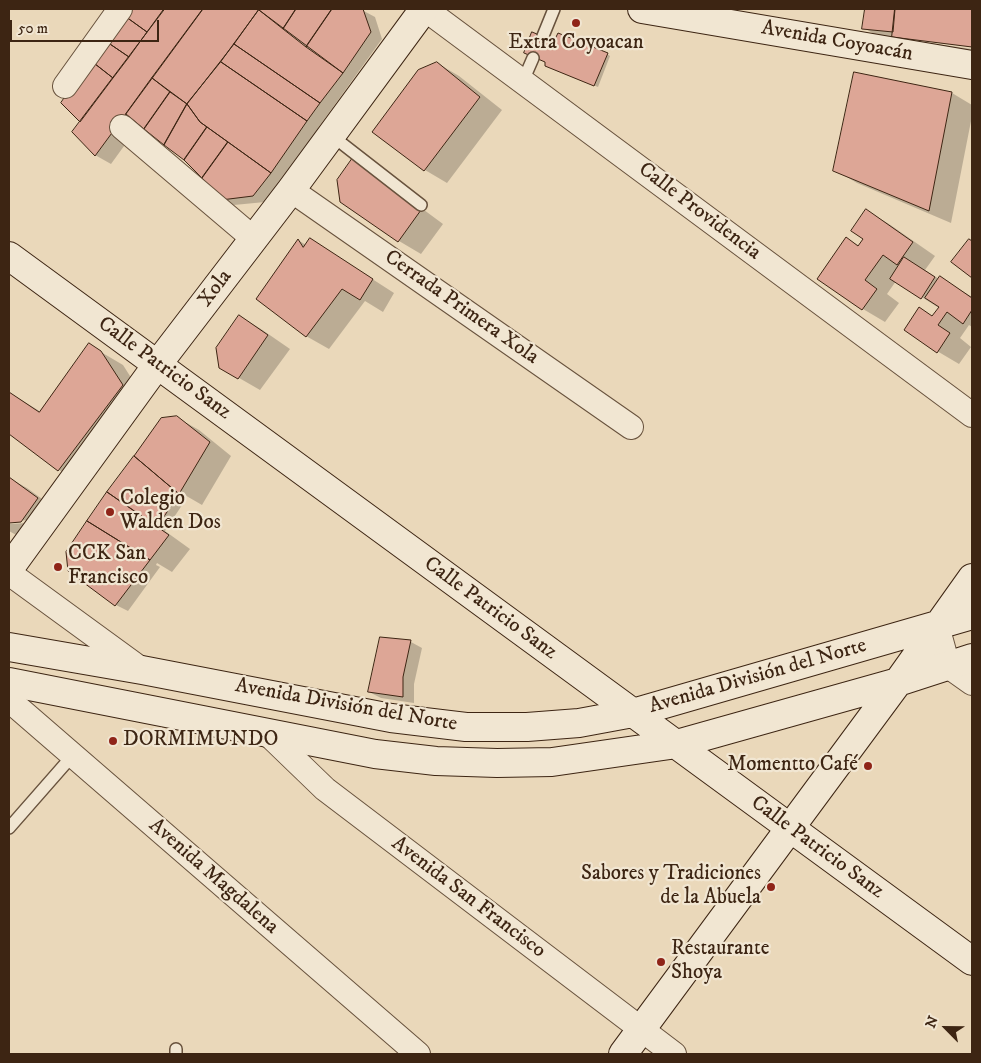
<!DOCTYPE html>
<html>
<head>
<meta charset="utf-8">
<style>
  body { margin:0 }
  #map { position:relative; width:981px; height:1063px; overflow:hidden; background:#ead8ba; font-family:"IM FELL DW Pica",serif }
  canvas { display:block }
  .frame { position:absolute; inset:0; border:10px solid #3d2513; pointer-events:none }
  .north { position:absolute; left:921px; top:1003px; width:50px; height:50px; -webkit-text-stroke:4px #f1e6d2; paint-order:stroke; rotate:293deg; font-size:14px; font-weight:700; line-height:20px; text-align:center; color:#3d2513 }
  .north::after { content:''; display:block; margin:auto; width:18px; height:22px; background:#3d2513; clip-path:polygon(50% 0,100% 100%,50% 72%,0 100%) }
  .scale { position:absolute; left:10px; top:20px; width:149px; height:22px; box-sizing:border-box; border:2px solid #3d2513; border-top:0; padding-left:6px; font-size:15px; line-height:18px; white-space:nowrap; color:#3d2513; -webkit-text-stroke:4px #f1e6d2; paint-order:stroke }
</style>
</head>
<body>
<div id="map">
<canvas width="981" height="1063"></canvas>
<div class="frame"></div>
<div class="north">N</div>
<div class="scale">50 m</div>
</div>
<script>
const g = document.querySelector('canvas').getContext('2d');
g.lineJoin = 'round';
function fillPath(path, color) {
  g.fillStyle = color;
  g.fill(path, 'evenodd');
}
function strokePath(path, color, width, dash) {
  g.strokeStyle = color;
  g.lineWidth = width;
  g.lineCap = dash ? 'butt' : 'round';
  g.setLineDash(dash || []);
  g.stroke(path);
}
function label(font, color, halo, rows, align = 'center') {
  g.font = font + ' "IM FELL DW Pica",serif';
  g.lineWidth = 4.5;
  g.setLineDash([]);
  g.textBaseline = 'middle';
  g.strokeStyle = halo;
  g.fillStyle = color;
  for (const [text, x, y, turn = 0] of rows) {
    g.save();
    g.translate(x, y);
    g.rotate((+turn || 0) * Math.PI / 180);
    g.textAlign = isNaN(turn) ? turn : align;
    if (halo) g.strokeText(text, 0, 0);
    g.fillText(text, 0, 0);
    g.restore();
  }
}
const shadow = new Path2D(`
  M128,9H360L375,17L382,39L318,128L322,131L265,202L234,205L222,199L185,159L140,124L111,164L95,155L82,121L62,103Z
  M866,9H972V46L899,36L902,39L972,49V56L886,41L864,28Z
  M607,54L610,56L598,87L549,67Z
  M437,63L459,76L502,110L447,183L425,170L374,132Z
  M854,74L952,93L972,105V116L951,223L857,183L835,170Z
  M352,161L374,173L443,224L421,254L399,241L341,201Z
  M867,211L889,224L935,256L925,270L939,279L940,277L972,297V327L969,325L960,338L971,347L959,364L937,351L933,317L939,308L896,281L887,294L899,303L885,322L863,309L819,278L847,239L860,246L865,239Z
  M310,239L394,293L383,312L365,301L329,349L306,336L298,240L306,245Z
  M239,316L261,329L290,349L260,390L220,367Z
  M89,345L123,365L144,398L81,482L59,470L9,433V394L10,393L41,412Z
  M176,417L199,430L231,456L202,505L183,494L182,496L186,499L165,531L190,549L172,572L157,563L156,565L160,567L128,611L116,605L70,570Z
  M9,478L27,488L60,512L18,536L9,531V524L28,523L27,520L9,522Z
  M381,638L411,642L422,648L414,684V703L381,698L369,692Z`);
const building = new Path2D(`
  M126,9H161L163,10L147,32L122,14Z
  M165,9H203L95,156L72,132Z
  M203,9H259L234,44L187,104L152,78Z
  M259,9H296L283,29L259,10Z
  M296,9H332L306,47L283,29Z
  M332,9H363L371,32L343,73L306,47Z
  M865,9H895L893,32L862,29Z
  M895,9H972V47L892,37Z
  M259,10L343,73L320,103L234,44Z
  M122,14L147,32L129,57L104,40Z
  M532,32L554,41L558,33L608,53L594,86L545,66V62L524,53Z
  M104,40L129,57L113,78L90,60Z
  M234,44L320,103L307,121L221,62Z
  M90,60L113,78L80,122L61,103Z
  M221,62L307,121L271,173L200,122L187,104Z
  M437,62L480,97L424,171L372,132L418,70Z
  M854,72L952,92L929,211L833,171Z
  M152,78L170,92L144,129L126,114Z
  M170,92L187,104L164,145L144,129Z
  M187,104L200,122L207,127L184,160L164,145Z
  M207,127L228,142L202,178L184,160Z
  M228,142L271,173L253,196L221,200L202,178Z
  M352,159L421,210L398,242L340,202L337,180Z
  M866,209L913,242L897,265L883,255L865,280L877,289L862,310L817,279L846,237L858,246L863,239L851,231Z
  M310,238L373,279L360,300L342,289L306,337L256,299L298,239L303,247Z
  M969,239L972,241V278L951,262Z
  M904,257L935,277L921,299L890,279Z
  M940,276L972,298V310L963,324L947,312L938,325L950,333L937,353L904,330L919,307L932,316L939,307L925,298Z
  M239,315L268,335L238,379L219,368L216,348Z
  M89,343L101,351L123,385L58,471L9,434V392L39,412Z
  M177,416L210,442L179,494L134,456L161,418Z
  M134,456L179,494L157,527L107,492Z
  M9,477L38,498L21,522L9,523Z
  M107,492L169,535L150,560L87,521Z
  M87,521L150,560L115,606L68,571L66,552Z
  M380,637L411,640L403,677V697L368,692Z`);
const lane = new Path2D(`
  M543,36L554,9
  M523,81L533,58
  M331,135L421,205
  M9,828L73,755
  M176,1054V1049`);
const street = new Path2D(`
  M425,9L972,415
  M65,86L120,9
  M122,127L254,239
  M291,190L631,427
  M9,573L142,670
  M937,626L948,666L972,683
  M9,700L418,1054
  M268,734L325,789L674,1054`);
const secondary = new Path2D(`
  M642,9L972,65
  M9,256L972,961
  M9,569L157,365L291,190L424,9
  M9,647L142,670L391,718L466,727H527L579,723L633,713L972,615
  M9,682L375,754L436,761L497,763L552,762L677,744L898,682L972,658
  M623,1054L898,682L972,578`);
const markers = [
  [576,23,5,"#8f2418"],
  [110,512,5,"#8f2418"],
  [58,567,5,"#8f2418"],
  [113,741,5,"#8f2418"],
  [868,766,5,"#8f2418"],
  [771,887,5,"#8f2418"],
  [661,962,5,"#8f2418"]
];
const streetNames = [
  ["Avenida Coyoacán",837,42,10],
  ["Calle Providencia",699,212,37],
  ["Xola",216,289,-53],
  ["Cerrada Primera Xola",461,308,35],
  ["Calle Patricio Sanz",164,369,36],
  ["Calle Patricio Sanz",490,609,36],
  ["Avenida División del Norte",758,677,-16],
  ["Avenida División del Norte",346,706,10],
  ["Calle Patricio Sanz",817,848,36],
  ["Avenida Magdalena",213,877,41],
  ["Avenida San Francisco",468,898,37]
];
const poiNames = [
  ["Extra Coyoacan",576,44,"center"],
  ["Colegio",120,500],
  ["Walden Dos",120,524],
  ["CCK San",68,555],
  ["Francisco",68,579],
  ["DORMIMUNDO",123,741],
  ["Momentto Café",858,766,"right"],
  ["Sabores y Tradiciones",761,875,"right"],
  ["de la Abuela",761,899,"right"],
  ["Restaurante",671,950],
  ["Shoya",671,974]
];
fillPath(shadow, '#0003');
fillPath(building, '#dda696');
strokePath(building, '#3d2513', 1);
strokePath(lane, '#68523d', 14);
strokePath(street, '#68523d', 26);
strokePath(secondary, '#3d2513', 30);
strokePath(lane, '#f1e6d2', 11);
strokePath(street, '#f1e6d2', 24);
strokePath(secondary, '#f1e6d2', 28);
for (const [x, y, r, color] of markers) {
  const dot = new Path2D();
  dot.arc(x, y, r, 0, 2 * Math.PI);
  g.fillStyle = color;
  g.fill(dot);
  strokePath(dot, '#f1e6d2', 2);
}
label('21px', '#3d2513', '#f1e6d2', streetNames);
label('21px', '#3d2513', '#f1e6d2', poiNames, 'left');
</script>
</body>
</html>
